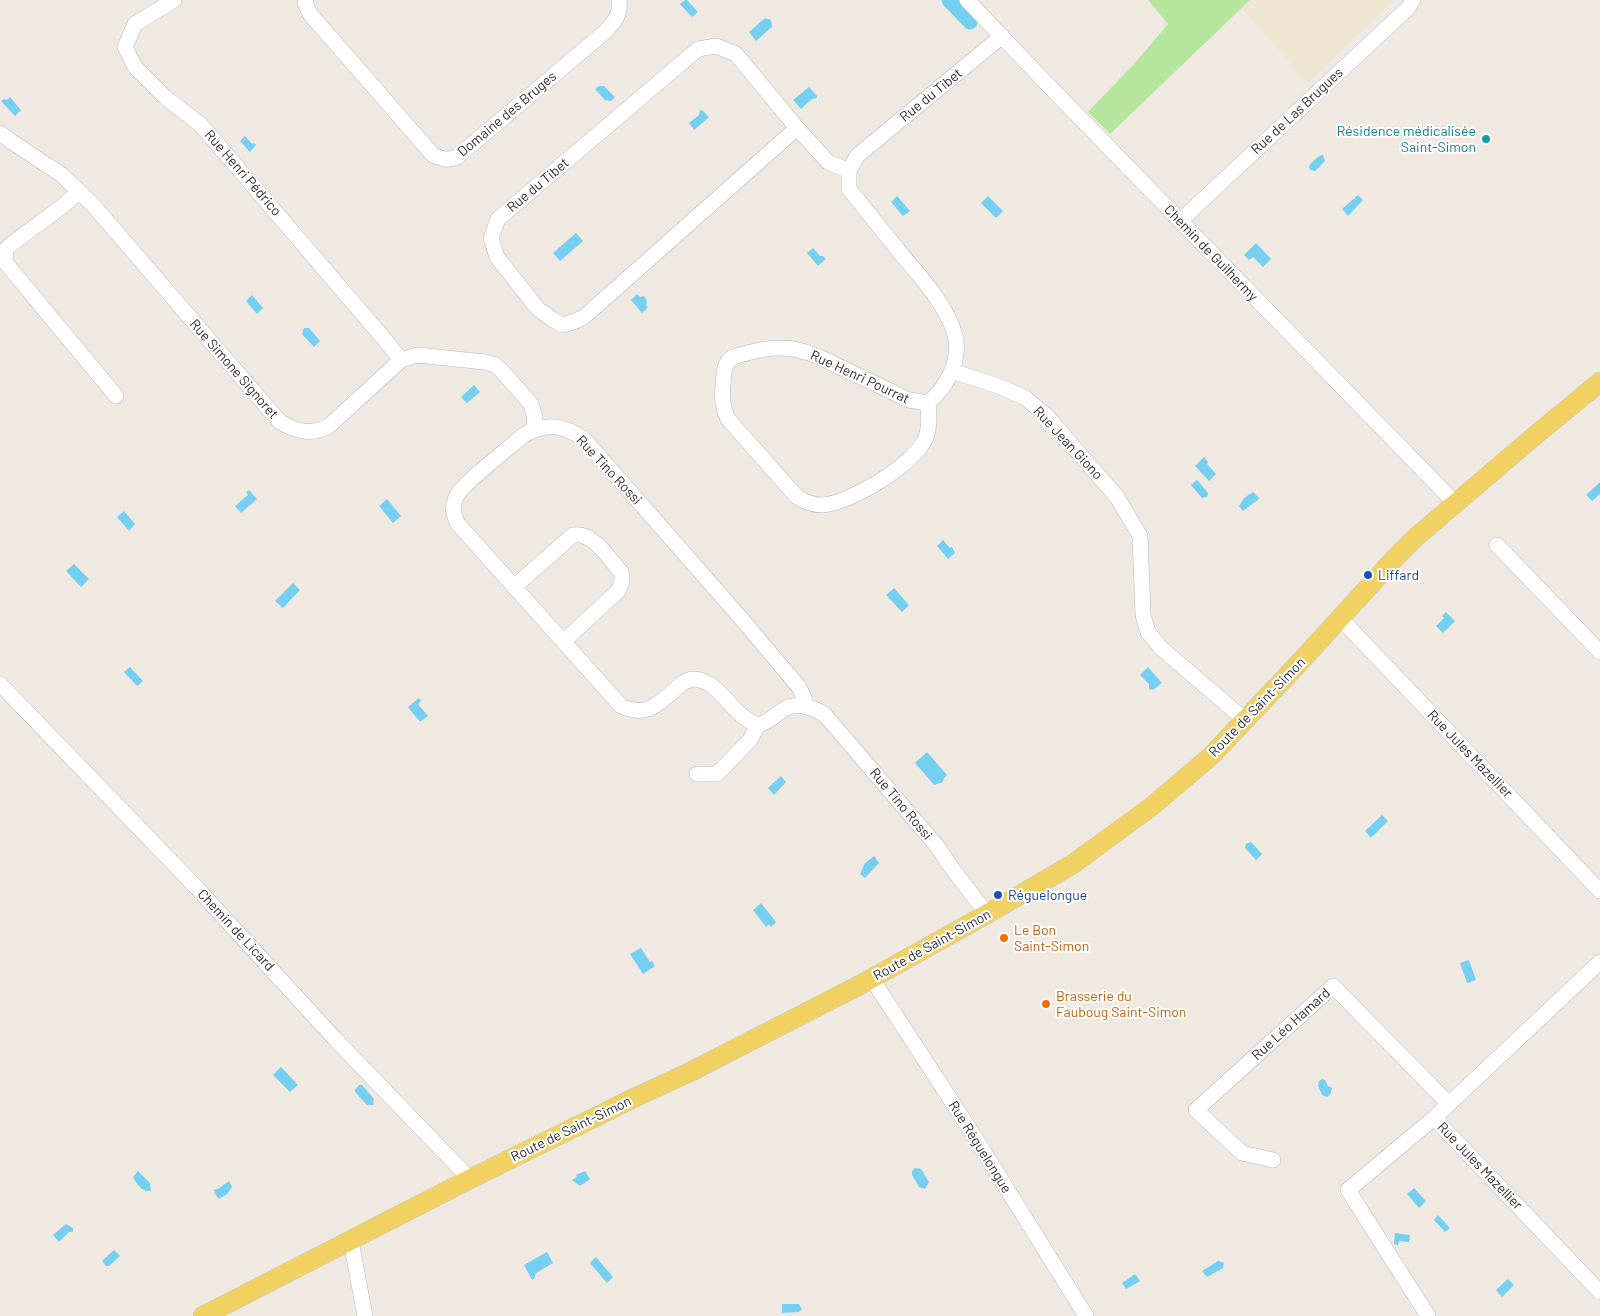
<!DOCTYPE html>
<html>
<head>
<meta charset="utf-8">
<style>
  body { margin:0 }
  canvas { display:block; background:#efe9e1 }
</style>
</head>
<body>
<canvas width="1600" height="1316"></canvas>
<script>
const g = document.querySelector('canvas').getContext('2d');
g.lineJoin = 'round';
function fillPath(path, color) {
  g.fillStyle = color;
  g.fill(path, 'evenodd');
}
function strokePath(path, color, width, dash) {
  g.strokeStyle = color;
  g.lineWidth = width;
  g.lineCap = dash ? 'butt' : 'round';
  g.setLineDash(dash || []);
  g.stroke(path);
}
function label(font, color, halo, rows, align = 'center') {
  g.font = font + ' Barlow,sans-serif';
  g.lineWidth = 4;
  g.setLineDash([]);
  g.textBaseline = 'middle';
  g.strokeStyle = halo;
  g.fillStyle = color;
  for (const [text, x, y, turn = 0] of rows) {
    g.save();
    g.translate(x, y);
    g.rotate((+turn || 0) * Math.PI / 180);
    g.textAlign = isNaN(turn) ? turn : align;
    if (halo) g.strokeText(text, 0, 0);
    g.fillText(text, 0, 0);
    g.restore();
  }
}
const education = new Path2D(`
  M1250,0H1394L1308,83L1242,8Z`);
const green = new Path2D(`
  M1148,0H1250L1110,134L1088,112L1134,64L1168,24Z`);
const water = new Path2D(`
  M685,0H687L698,12L692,17L680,4Z
  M765,18L771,20L772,27L756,41L749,32Z
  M599,86H604L615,97L611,101L605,100L595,89Z
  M809,87L817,96V98L812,99L801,109L793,100Z
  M10,97L21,110L15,116L1,101L4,99L7,100Z
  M700,110H702L709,117L694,130L689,123L699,115Z
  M245,136L252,144L254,143L256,145L250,152L240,141Z
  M1323,155L1325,161L1315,171L1310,170L1309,167C1310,163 1319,155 1323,155Z
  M1358,195L1363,200L1348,216L1342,209Z
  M897,196L910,211L903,216L891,202Z
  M988,196L1003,211L996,218L981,203Z
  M576,233L583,241L560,261L553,253Z
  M1256,243L1271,259L1263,267L1253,257L1249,260L1244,255Z
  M813,248L820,256H823L826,259L818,266L807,253Z
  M637,294L640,297L644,296L647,301L646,305L648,307L642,313L631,300Z
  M252,295L263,308L257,314L246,301Z
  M304,328H309L320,341L314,347L302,334Z
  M474,385L480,392L467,403L461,397Z
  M1204,457L1208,462L1207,464L1216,474L1209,481L1195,466Z
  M1197,480L1208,493L1207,497L1202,498L1191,485Z
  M1600,482V494L1592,501L1586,495Z
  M249,490L257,499L241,513L235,506L248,495L246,492Z
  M1253,492L1259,498L1257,501C1252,503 1248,508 1243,511L1239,506L1244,498Z
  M387,499L401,516L393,523L379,506Z
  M124,511L135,524L129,531L117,517Z
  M943,540L950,548L952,547L955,553L948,559L937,546Z
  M74,564L89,579L81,587L66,571Z
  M293,583L300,590L283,608L275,601Z
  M894,588L909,605L902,612L886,595Z
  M1446,612L1455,621L1443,633L1436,626L1444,618L1442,616Z
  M130,667L143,681L137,686L124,672Z
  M1148,667L1162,683L1153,690L1149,689V684L1140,675Z
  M419,698L421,701L418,704L428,716L420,722L408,707Z
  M927,752L947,775L944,778L943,782L934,785L915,763Z
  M781,776L786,782L774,795L768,788Z
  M1382,815L1388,821L1371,838L1365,831Z
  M1251,842L1262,854L1256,860L1245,848L1246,844Z
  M874,856L879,863L865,878L860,874L865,863Z
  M761,903L776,922L771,927L769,924L766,927L753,910Z
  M641,948L650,962L652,961L655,966L643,974L630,954Z
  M1469,960L1476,980L1467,983L1460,963Z
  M281,1067L298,1085L290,1092L273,1075Z
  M1322,1079L1325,1080L1328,1086L1332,1088L1330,1095L1327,1097L1322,1095L1318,1085L1319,1081Z
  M359,1085H362L374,1099L373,1105H367L355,1092V1090Z
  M915,1168L921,1169L929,1182L925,1189L919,1187L912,1175V1171Z
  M138,1171L150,1183L151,1191C142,1192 137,1185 133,1177Z
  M585,1171L590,1179L580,1186L572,1180L577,1177L576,1175Z
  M229,1181L232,1187L227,1194L219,1199L215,1194L214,1190L218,1189Z
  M1414,1188L1426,1201L1419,1208L1407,1194Z
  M1438,1215L1450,1228L1445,1232L1434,1220Z
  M66,1224L73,1228V1232H69L59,1242L53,1235Z
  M1395,1233L1410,1235L1409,1242L1399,1241L1398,1245L1394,1244Z
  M114,1250L120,1256L109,1266H106L102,1261Z
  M547,1252L553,1263L536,1273L534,1279L532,1280L524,1265Z
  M596,1257L613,1277L607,1283L590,1263Z
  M1218,1261L1224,1263L1223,1268L1207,1277L1202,1271Z
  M1135,1274L1140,1281L1126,1289L1122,1283Z
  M1508,1279L1514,1285L1502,1297L1496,1290Z
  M782,1304H799L802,1309L799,1312L782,1313Z`);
const canal = new Path2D(`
  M949,0L970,22`);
const minor = new Path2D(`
  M174,0L135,24L125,47L135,67L165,97L201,125L385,340L401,360
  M306,0L305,3L310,14L433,155C442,159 447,161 457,157L606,31C615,21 621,14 619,0
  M967,0L1049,86L1456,504
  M797,128L585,316L576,321L562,325L552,319L538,309L497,257L491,238L498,219L698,49L716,46L736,54L797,128L828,162L849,171
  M0,133L12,142L62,175L93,205L280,422C298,432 312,436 330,425L401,360L417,355L485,362L495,365L502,371L531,404L535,417L534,429
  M79,191C57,214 29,228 6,249L5,262L116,396
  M1180,221L1408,8L1413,0
  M952,371L998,386L1024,397L1046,415L1117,497L1140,536L1143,615L1148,632L1161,648L1245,720
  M928,403L909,400L815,355C790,346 773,346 747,353C740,355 731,356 727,363C723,369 724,378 723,385C722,398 722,407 728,419L797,497C805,502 812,505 822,505C849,504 917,463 926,437C930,426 929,414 928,403C947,387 961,361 955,335C947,306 921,277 902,255C884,233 867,211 849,189V171L857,156L1002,36
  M1497,545L1600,652
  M514,587L573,535C594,532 608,558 621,572C623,580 622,584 618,591L564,641
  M1340,618L1600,891
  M0,684L196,887L335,1039L470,1179
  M805,706L804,698L799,687L739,616L584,439C564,425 546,422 524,435C510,447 462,484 456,497C452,507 453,514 458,524L621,706C648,718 658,704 678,687C683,683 687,679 694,679C720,680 733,718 758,725C772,721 775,714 786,708C798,702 815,708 825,715L937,846L951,867L987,914
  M697,774H717L750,740L758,725
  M1600,962L1434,1118L1600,1292
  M872,979L971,1131L1086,1316
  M1273,1160L1242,1153L1196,1110L1333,986L1449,1104
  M351,1241L365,1316
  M1428,1316L1348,1190L1434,1118`);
const major = new Path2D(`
  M203,1316L470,1179L636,1097L690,1072L860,985L987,914L1073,864L1151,807L1211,756L1300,662L1395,558L1415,538L1532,438L1600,382`);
const markers = [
  [1486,139,5,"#0f9aa8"],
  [1368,575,5,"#1a4fb4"],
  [998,895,5,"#1a4fb4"],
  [1004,938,5,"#e8710a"],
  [1046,1004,5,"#e8710a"]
];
const streetNames = [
  ["Rue du Tibet",931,95,-39],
  ["Rue de Las Brugues",1297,111,-43],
  ["Domaine des Bruges",507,114,-40],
  ["Rue Henri Pédrico",243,173,49],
  ["Rue du Tibet",538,185,-40],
  ["Chemin de Guilhermy",1211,253,46],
  ["Rue Simone Signoret",234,369,49],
  ["Rue Henri Pourrat",860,377,25],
  ["Rue Jean Giono",1068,443,47],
  ["Rue Tino Rossi",609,470,47],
  ["Route de Saint-Simon",1257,707,-46],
  ["Rue Jules Mazellier",1470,754,46],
  ["Rue Tino Rossi",901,804,50],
  ["Chemin de Licard",236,930,47],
  ["Route de Saint-Simon",932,945,-29],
  ["Rue Léo Hamard",1291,1024,-42],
  ["Route de Saint-Simon",571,1129,-26],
  ["Rue Réguelongue",980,1147,58],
  ["Rue Jules Mazellier",1480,1166,46]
];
const cultureNames = [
  ["Résidence médicalisée",1476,131],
  ["Saint-Simon",1476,147]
];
const transitNames = [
  ["Liffard",1378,575],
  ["Réguelongue",1008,895]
];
const foodNames = [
  ["Le Bon",1014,930],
  ["Saint-Simon",1014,946],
  ["Brasserie du",1056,996],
  ["Fauboug Saint-Simon",1056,1012]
];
fillPath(education, '#f0e6d1');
fillPath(green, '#b6e59e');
fillPath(water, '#75cff0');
strokePath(canal, '#75cff0', 15);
strokePath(minor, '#b4b7c1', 16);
strokePath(major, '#c9c9c9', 20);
strokePath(minor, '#fff', 15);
strokePath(major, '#f2d163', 19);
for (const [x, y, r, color] of markers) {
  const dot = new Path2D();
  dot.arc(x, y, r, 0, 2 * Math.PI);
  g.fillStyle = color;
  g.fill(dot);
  strokePath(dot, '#fff', 2);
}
label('14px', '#2e2e2e', '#fff', streetNames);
label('14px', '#0d838f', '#fff', cultureNames, 'right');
label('14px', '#164399', '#fff', transitNames, 'left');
label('14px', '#c56008', '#fff', foodNames, 'left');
</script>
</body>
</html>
